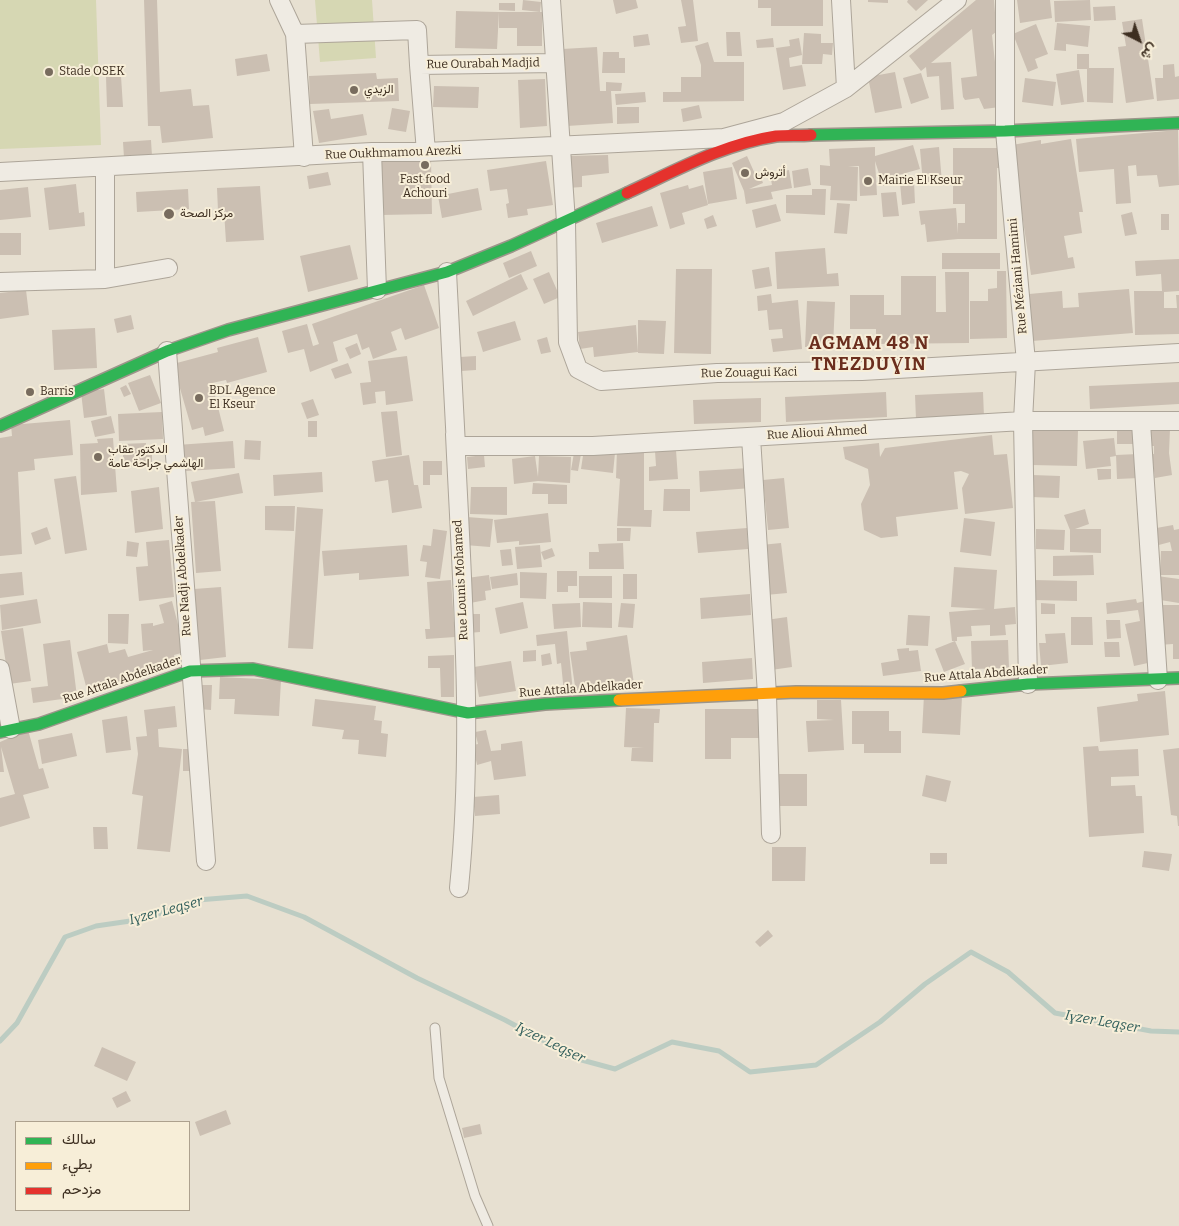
<!DOCTYPE html>
<html>
<head>
<meta charset="utf-8">
<style>
  body { margin:0 }
  #map { position:relative; width:1179px; height:1226px; overflow:hidden; background:#e7e0d1; font-family:Bitter,Vazirmatn,serif }
  canvas { display:block }
  .legend { position:absolute; left:15px; top:1121px; width:175px; height:90px; box-sizing:border-box; background:#f7eed8; border:1px solid #ada18e; margin:0; padding:6px 9px; list-style:none; font-size:15px; color:#3d2e20 }
  .legend li { display:flex; align-items:center; gap:10px; height:25px }
  .legend b { width:25px; border:1px solid #ada18e }
  .north { position:absolute; left:1114px; top:15px; width:50px; height:50px; -webkit-text-stroke:4px #f7eed8; paint-order:stroke; rotate:139deg; font-size:14px; font-weight:700; line-height:20px; text-align:center; color:#3d2e20 }
  .north::after { content:''; display:block; margin:auto; width:18px; height:22px; background:#3d2e20; clip-path:polygon(50% 0,100% 100%,50% 72%,0 100%) }
</style>
</head>
<body>
<div id="map">
<canvas width="1179" height="1226"></canvas>
<ul class="legend">
<li><b style="height:6px;background:#30b455"></b>سالك</li>
<li><b style="height:6px;background:#ff9f0a"></b>بطيء</li>
<li><b style="height:6px;background:#e5322d"></b>مزدحم</li>
</ul>
<div class="north">ش</div>
</div>
<script>
const g = document.querySelector('canvas').getContext('2d');
g.lineJoin = 'round';
function fillPath(path, color) {
  g.fillStyle = color;
  g.fill(path, 'evenodd');
}
function strokePath(path, color, width, dash) {
  g.strokeStyle = color;
  g.lineWidth = width;
  g.lineCap = dash ? 'butt' : 'round';
  g.setLineDash(dash || []);
  g.stroke(path);
}
function label(font, color, halo, rows, align = 'center') {
  g.font = font + ' Bitter,Vazirmatn,serif';
  g.lineWidth = 4;
  g.setLineDash([]);
  g.textBaseline = 'middle';
  g.strokeStyle = halo;
  g.fillStyle = color;
  for (const [text, x, y, turn = 0] of rows) {
    g.save();
    g.translate(x, y);
    g.rotate((+turn || 0) * Math.PI / 180);
    g.textAlign = isNaN(turn) ? turn : align;
    if (halo) g.strokeText(text, 0, 0);
    g.fillText(text, 0, 0);
    g.restore();
  }
}
const green = new Path2D(`
  M0,0H96L101,145L0,149Z
  M315,0H372L376,58L320,62Z`);
const stream = new Path2D(`
  M0,1041L17,1023L65,937L96,926L144,919L198,900L247,896L304,917L417,978L505,1020L578,1059L615,1069L672,1042L719,1051L750,1072L816,1065L880,1022L925,984L971,952L1008,972L1055,1013L1151,1031L1179,1032`);
const building = new Path2D(`
  M144,0H157L160,92L191,89L193,106L209,105L213,138L162,143L160,126H148Z
  M523,0L541,2L540,12L522,10Z
  M613,0H636L638,8L616,14Z
  M681,0H693L698,41L681,43L678,27L686,26Z
  M758,0H823V26H771V8H758Z
  M868,0H888V3L868,2Z
  M908,0H928L916,11L907,2Z
  M976,0H994L996,25L1000,29L992,35L1000,107L984,109L979,98L965,100L963,97L961,78L977,76L972,29L931,63L951,62L954,109L941,110L939,76L927,77L926,67L921,71L909,56Z
  M1017,0H1050L1052,18L1020,23Z
  M1090,0L1091,20L1055,22L1054,1Z
  M499,3H515V11L499,10Z
  M1115,6L1116,20L1094,21L1093,7Z
  M456,11L499,12L497,49L455,48Z
  M499,12H542V46H517V28H499Z
  M1142,19L1154,99L1126,103L1118,47L1126,46L1122,22Z
  M1057,23L1090,26L1088,47L1066,44V51L1054,50Z
  M1036,24L1048,54L1035,59L1038,68L1028,72L1013,34Z
  M726,32H740L742,56H727Z
  M804,33L821,34V43H833L832,55L823,54L822,64H802Z
  M648,34L650,45L634,47L633,36Z
  M773,38L774,47L757,48L756,40Z
  M799,38L802,55L789,58L790,67L802,65L806,86L783,90L776,48L790,46L789,40Z
  M708,42L714,62H744V101L663,102V92H681V77H701V65L695,46Z
  M597,47L600,91H606V82L622,83L621,91H611L613,123L567,126L562,49Z
  M603,52H619V58H625V73H602Z
  M267,54L270,71L237,76L235,59Z
  M1077,54H1089V68H1114L1113,103L1087,102V69H1077Z
  M1174,64L1175,77L1179,76V99L1157,101L1155,78H1163V65Z
  M1079,70L1084,102L1061,105L1056,74Z
  M895,72L902,108L875,113L868,77Z
  M376,73L377,79L398,78L399,101L310,104L309,76Z
  M921,73L929,98L911,104L903,78Z
  M121,76L123,107H107L106,77Z
  M1025,78L1056,82L1053,106L1022,102Z
  M545,79L547,126L520,128L518,80Z
  M434,86L479,87L478,108L433,107Z
  M645,92L646,102L616,105L615,94Z
  M699,105L702,118L683,122L681,109Z
  M617,107H639V123L617,124Z
  M392,108L410,111L406,132L388,129Z
  M329,109L331,119L363,114L367,135L319,143L313,111Z
  M1178,130L1179,185L1159,187L1157,175L1137,176L1136,165L1128,166L1131,203L1116,204L1114,169L1079,172L1076,139Z
  M1071,139L1083,212H1079L1082,233L1064,236L1068,258L1073,257L1075,268L1031,275L1012,145L1041,140V144Z
  M151,140L152,156L124,158L123,142Z
  M913,145L920,169L895,176L897,182L883,186L875,161L877,195L860,196L859,166H848L858,167L857,201L830,200L831,186L820,185V165L830,166L829,149L875,147V156Z
  M939,147L942,183L923,184L920,149Z
  M953,148H1002V168H997V239H958L927,242L925,224L921,225L919,211L956,208L958,234V223H965V204H953Z
  M608,155L609,173L582,176V187L567,188L566,156Z
  M747,156L755,174L759,172L763,183L749,189L772,185L770,174L789,170L792,188L771,192L773,199L746,204L744,191L732,163Z
  M431,159L432,214L381,215L380,161Z
  M546,161L553,205L527,209L528,215L508,218L506,204L509,203L507,189L490,191L487,170Z
  M732,167L737,199L708,204L703,172Z
  M808,168L811,185L794,188L792,171Z
  M328,172L331,185L309,189L307,176Z
  M914,182L915,203L902,205L900,183Z
  M76,184L79,213L84,212L85,226L49,230L44,188Z
  M688,185L689,189L703,185L708,205L682,213L685,224L670,229L660,193Z
  M260,186L264,240L226,242L224,211H218L217,188Z
  M28,187L31,217L0,220V190Z
  M478,188L482,210L442,218L438,196Z
  M188,189L189,209L137,212L136,192Z
  M812,189H826L825,215L786,213V195H812Z
  M896,192L899,216L883,217L881,193Z
  M837,203L850,204L847,234L834,233Z
  M776,204L781,221L756,228L752,210Z
  M652,206L658,226L602,243L596,223Z
  M1132,212L1137,234L1125,236L1121,215Z
  M1161,214H1169V230H1161Z
  M713,215L717,226L707,229L704,219Z
  M0,233H21V255H0Z
  M350,245L358,279L308,292L300,256Z
  M825,248L827,274L838,273L839,286L777,289L775,252Z
  M531,251L537,266L509,278L503,263Z
  M942,253H1000V269H942Z
  M1179,259V291L1164,292V308H1177L1176,295H1179V334L1135,335L1134,291H1162L1161,274L1136,276L1135,261Z
  M769,267L772,286L755,289L752,270Z
  M676,269H712L711,354L674,353Z
  M997,271H1006L1007,338L970,339V301H988V289L997,288Z
  M549,272L560,297L544,304L533,279Z
  M945,272H969V343L876,344V329H850V295H884V315H901V276H936V312H946Z
  M521,274L528,289L473,316L466,301Z
  M424,285L439,328L405,340L401,328L391,332L397,350L373,359L369,347L362,350L357,334L333,342L338,361L310,372L304,349L288,353L282,331L307,324L313,346L319,344L312,324Z
  M1129,289L1133,333L1032,341L1029,294L1062,291L1063,308L1079,307L1078,293Z
  M26,290L29,315L0,319V293Z
  M771,294L772,303L798,300L802,349L773,352L771,339L783,338L782,329L769,330L767,310L758,311L757,296Z
  M807,301L835,302L833,347H805Z
  M131,315L134,329L117,333L114,319Z
  M638,320L666,321L664,354L638,353Z
  M515,321L521,340L483,352L477,332Z
  M636,325L638,352L594,357L593,347L580,349L578,332Z
  M95,328L97,368L54,370L52,330Z
  M258,337L267,372L227,383L226,380L212,383L224,431L205,436L203,427L192,430L173,364L218,352L217,348Z
  M547,337L551,352L541,354L537,340Z
  M357,343L361,354L350,359L345,348Z
  M407,356L413,401L386,405L385,391L375,392L376,403L363,405L360,383L371,382L368,361Z
  M476,356V370L461,371L460,357Z
  M348,363L352,373L335,379L331,369Z
  M150,375L161,403L139,411L128,383Z
  M1179,382V404L1090,409L1089,386Z
  M126,385L131,394L124,397L120,388Z
  M104,389L107,415L84,418L81,392Z
  M886,392L887,417L786,422L785,397Z
  M983,392L984,417L916,419L915,395Z
  M761,398V422L694,424L693,400Z
  M313,399L319,415L307,419L301,403Z
  M397,411L402,455L386,457L381,412Z
  M162,412L163,439L119,441L118,414Z
  M111,416L115,433L95,437L91,421Z
  M70,420L73,455L34,459L35,470L18,472L22,554L0,556V438L12,436L11,425Z
  M308,421H317V437H308Z
  M1117,428H1137V444H1117Z
  M1033,429L1078,430L1077,466L1032,465Z
  M1170,429L1169,453L1172,475L1155,478L1153,463L1145,464L1144,455L1154,454V446H1144V430Z
  M992,435L994,455L1007,454L1013,508L965,514L962,488L969,474L961,471L954,472L958,509L896,517L898,536L881,538L864,530L861,504L870,485L868,469L845,459L843,447L879,443L880,457L885,448Z
  M113,438L117,492L81,495L80,444L98,443L97,439Z
  M1114,438L1116,456L1110,457L1111,466L1086,469L1083,441Z
  M245,440L261,441L260,460L244,459Z
  M233,441L235,468L186,471L185,459L178,460L177,445Z
  M146,443V454H152V465L124,467L122,444Z
  M584,449L615,453L613,473L581,469Z
  M617,449L644,450V510H652L651,527L617,526L620,479L616,478Z
  M676,450L678,479L649,481V467L656,466L655,451Z
  M574,453L581,454L578,471L571,470Z
  M1138,454L1139,478L1117,479L1116,455Z
  M409,455L414,485H418L422,508L392,513L388,480L375,482L372,461Z
  M484,455L485,467L468,469L467,457Z
  M535,456L538,477L539,456L571,457L570,483L538,481L514,484L512,459Z
  M423,461H442V475H430V485H423Z
  M749,468L751,488L700,492L699,471Z
  M1097,469H1111V479L1098,480Z
  M322,472L323,492L274,496L273,475Z
  M239,473L243,493L195,502L191,482Z
  M1032,475L1060,476L1059,498L1031,497Z
  M76,476L87,550L65,554L54,479Z
  M784,478L789,528L768,530L763,480Z
  M533,483L567,485V504H548V494H532Z
  M159,487L163,529L135,533L131,491Z
  M471,487H507V515L470,514Z
  M664,489H690V511H663Z
  M215,501L221,571L196,573L191,502Z
  M265,506H295L294,531L265,530Z
  M297,507L323,509L313,649L288,648Z
  M1085,509L1089,524L1075,529H1101V553L1070,552V530L1064,515Z
  M548,513L551,542L519,545V541L497,543L494,520Z
  M467,517L493,519L490,547L465,545Z
  M964,518L995,522L991,556L960,552Z
  M1173,525L1174,530L1179,529V575H1160L1161,551H1172L1170,542L1155,546L1151,529Z
  M47,527L51,539L35,545L31,533Z
  M617,528H631L630,541H617Z
  M747,528L748,549L698,553L696,532Z
  M433,529L447,531L440,579L425,577L427,562L420,561L423,545L431,546Z
  M1036,529L1065,530L1064,550L1036,549Z
  M169,540L174,597L139,601L136,567L148,566L146,542Z
  M127,541L139,543L137,557L126,556Z
  M623,543L624,569H589V552H599L598,544Z
  M781,543L787,593L766,595L761,545Z
  M407,545L409,576L359,580V573L324,576L322,551Z
  M540,545L542,567L517,569L515,547Z
  M552,548L555,556L544,560L541,552Z
  M511,549L513,565L502,566L500,550Z
  M1093,555L1094,575L1053,576V556Z
  M954,567L997,570L994,609L1015,607L1016,624L1005,625L1006,635L990,636V625L971,626L972,636L957,637V641H952L949,612L986,609L951,607Z
  M557,571H577V586H568V592H557Z
  M22,572L24,595L0,598V574Z
  M520,572L547,573L546,599L520,598Z
  M517,573L518,585L492,589L490,577Z
  M623,574H637V599H623Z
  M489,575L491,590L485,591L486,600L470,603L467,578Z
  M579,576H612V598H579Z
  M1157,576L1179,579V603L1154,599Z
  M451,580L455,637L426,639L425,629H430L427,582Z
  M1033,580L1077,581V601L1033,600Z
  M221,587L226,657L200,660L194,589Z
  M750,594L751,615L701,619L700,598Z
  M37,599L41,623L2,630L0,605Z
  M1136,599L1137,603L1145,601L1157,661L1134,666L1125,624L1140,621L1138,610L1107,614L1106,603Z
  M172,601L185,652L174,655L177,666L87,690L77,652L107,644L109,653L125,649L128,657L153,650L143,651L141,624L153,623V626L164,623L159,605Z
  M523,602L528,628L500,634L495,608Z
  M583,602L612,603V628L582,627Z
  M580,603L581,627L554,629L552,604Z
  M621,603L635,604L633,628L618,627Z
  M1041,603L1055,604V614H1041Z
  M1157,605H1179V659H1173V644L1158,645Z
  M108,614H129L128,644L108,643Z
  M467,614H480V632L468,633Z
  M908,615L930,616L928,646L906,645Z
  M787,617L792,667L771,670L766,620Z
  M1071,617H1092L1093,645H1071Z
  M1106,620H1120L1121,638L1107,639Z
  M23,628L31,681L9,684L1,631Z
  M567,631L573,692L564,693L561,663L557,664L555,644L537,646L536,635Z
  M1065,633L1068,663L1041,666L1039,643H1046L1045,634Z
  M627,635L634,684L576,693L570,652L587,650L586,642Z
  M70,640L77,697L33,703L31,688L48,686L43,644Z
  M1008,640L1009,668L972,669L971,641Z
  M955,641L965,664L944,672L935,649Z
  M1104,642H1119L1120,657H1105Z
  M909,648V651L918,650L921,671L883,676L881,663L899,660L897,649Z
  M536,650V661L523,662V651Z
  M550,653L552,664L542,666L541,655Z
  M454,655V697H441L440,668H428V656Z
  M752,658L753,679L703,683L702,662Z
  M511,661L516,691L479,697L474,667Z
  M220,677L281,680L279,716L234,714L235,699H219Z
  M199,685H212L211,710L199,709Z
  M1165,691L1169,735L1100,742L1097,707L1138,701L1137,694Z
  M924,695L962,697L960,735L922,733Z
  M315,699L376,706L374,720L382,721L381,733L388,734L386,757L358,754L359,740L342,739L344,730L312,726Z
  M817,700H841L844,750L808,752L806,721L834,720L817,719Z
  M175,706L177,727L158,729L159,747L182,749L170,852L137,849L143,796L132,794L138,754L136,737L147,736L144,710Z
  M626,708L660,709L659,723H654L653,762L631,761L632,748H644L624,747Z
  M705,709H760V738H731V759H705Z
  M852,711H889V731H901V753H864V744H852Z
  M127,716L131,750L106,753L102,720Z
  M28,730L39,769L43,768L49,788L23,795L30,818L0,827V798L15,794L1,747L4,772H0V742Z
  M486,730L491,751L501,750V744L522,741L526,776L494,780L491,761L477,765L473,745L478,744L475,732Z
  M72,733L77,756L42,764L38,740Z
  M1098,746L1099,751L1138,749L1139,776L1111,777V786L1135,785L1136,796H1142L1144,833L1089,837L1083,747Z
  M1179,748V826H1178L1177,816L1171,815L1163,750Z
  M183,749H194V771H183Z
  M775,774H807V806H774Z
  M926,775L951,781L946,802L922,796Z
  M499,795L500,814L475,816L473,797Z
  M93,827H107L108,849H94Z
  M772,847H806L805,881H772Z
  M1144,851L1172,854L1169,871L1142,867Z
  M930,853H947V864H930Z
  M768,930L773,936L760,947L755,942Z
  M102,1047L136,1062L127,1081L94,1066Z
  M126,1091L131,1101L117,1108L112,1098Z
  M226,1110L231,1124L200,1136L195,1122Z
  M480,1124L482,1134L464,1138L462,1128Z`);
const lane = new Path2D(`
  M435,1028L439,1078L475,1196L488,1226`);
const street = new Path2D(`
  M279,0L295,34L304,157
  M551,0L566,222L568,342L578,369L601,381L717,373L862,371L1179,353
  M841,0L846,88
  M1005,0V131L1026,362L1023,421L1028,684
  M295,34L417,30L419,65L555,63
  M419,65L426,152
  M372,152L377,290
  M105,167V279
  M0,172L372,152H426L724,138L784,122L846,88L957,0
  M447,272L456,446H593L1023,421H1179
  M0,282L105,279L168,268
  M167,351L206,861
  M1141,423L1158,680
  M455,434C462,586 474,737 459,888
  M751,437L767,695L771,834
  M0,669L11,729`);
const fast = new Path2D(`
  M811,135L1005,131L1179,123
  M0,426L167,351L228,330L447,272L511,246L627,193
  M961,691L1028,684L1179,678
  M0,732L39,724L190,671L253,669L468,713L545,704L619,700`);
const slow = new Path2D(`
  M619,700L796,692L943,693L961,691`);
const jam = new Path2D(`
  M627,193C675,171 723,144 776,136C787,135 800,136 811,135`);
const markers = [
  [49,72,5,"#786c5e"],
  [354,90,5,"#786c5e"],
  [425,165,5,"#786c5e"],
  [745,173,5,"#786c5e"],
  [868,181,5,"#786c5e"],
  [169,214,6,"#786c5e"],
  [30,392,5,"#786c5e"],
  [199,398,5,"#786c5e"],
  [98,457,5,"#786c5e"]
];
const streetNames = [
  ["Rue Ourabah Madjid",483,64,-1],
  ["Rue Oukhmamou Arezki",393,153,-2],
  ["Rue Méziani Hamimi",1018,276,-95],
  ["Rue Zouagui Kaci",749,373,-1],
  ["Rue Alioui Ahmed",817,433,-3],
  ["Rue Nadji Abdelkader",183,576,-94],
  ["Rue Lounis Mohamed",461,580,-93],
  ["Rue Attala Abdelkader",986,674,-4],
  ["Rue Attala Abdelkader",122,680,-19],
  ["Rue Attala Abdelkader",581,689,-4]
];
const poiNames = [
  ["Stade OSEK",59,72],
  ["الزيدي",364,90],
  ["أتروش",755,173],
  ["Fast food",425,180,"center"],
  ["Achouri",425,194,"center"],
  ["Mairie El Kseur",878,181],
  ["مركز الصحة",180,214],
  ["BDL Agence",209,391],
  ["El Kseur",209,405],
  ["Barris",40,392],
  ["الدكتور عقاب",108,450],
  ["الهاشمي جراحة عامة",108,464]
];
const waterNames = [
  ["Iɣzer Leqṣer",166,911,-15],
  ["Iɣzer Leqṣer",1102,1022,10],
  ["Iɣzer Leqṣer",550,1043,26]
];
const districtNames = [
  ["AGMAM 48 N",869,344],
  ["TNEZDUƔIN",869,365]
];
fillPath(green, '#d6d7b3');
strokePath(stream, '#bcccc2', 5);
fillPath(building, '#cbbfb2');
strokePath(lane, '#ada599', 11);
strokePath(street, '#ada599', 20);
strokePath(fast, '#9c958a', 14);
strokePath(slow, '#9c958a', 14);
strokePath(jam, '#9c958a', 14);
strokePath(lane, '#efebe3', 9);
strokePath(street, '#efebe3', 18);
strokePath(fast, '#30b455', 11);
strokePath(slow, '#ff9f0a', 11);
strokePath(jam, '#e5322d', 11);
for (const [x, y, r, color] of markers) {
  const dot = new Path2D();
  dot.arc(x, y, r, 0, 2 * Math.PI);
  g.fillStyle = color;
  g.fill(dot);
  strokePath(dot, '#f7eed8', 2);
}
label('12px', '#3d2e20', '#f7eed8', streetNames);
label('12px', '#3d2e20', '#f7eed8', poiNames, 'left');
label('italic 14px', '#2f5d5a', '#f7eed8', waterNames);
g.letterSpacing = '1px';
label('bold 18px', '#6b2e1e', '#f7eed8', districtNames);
g.letterSpacing = '0px';
</script>
</body>
</html>
